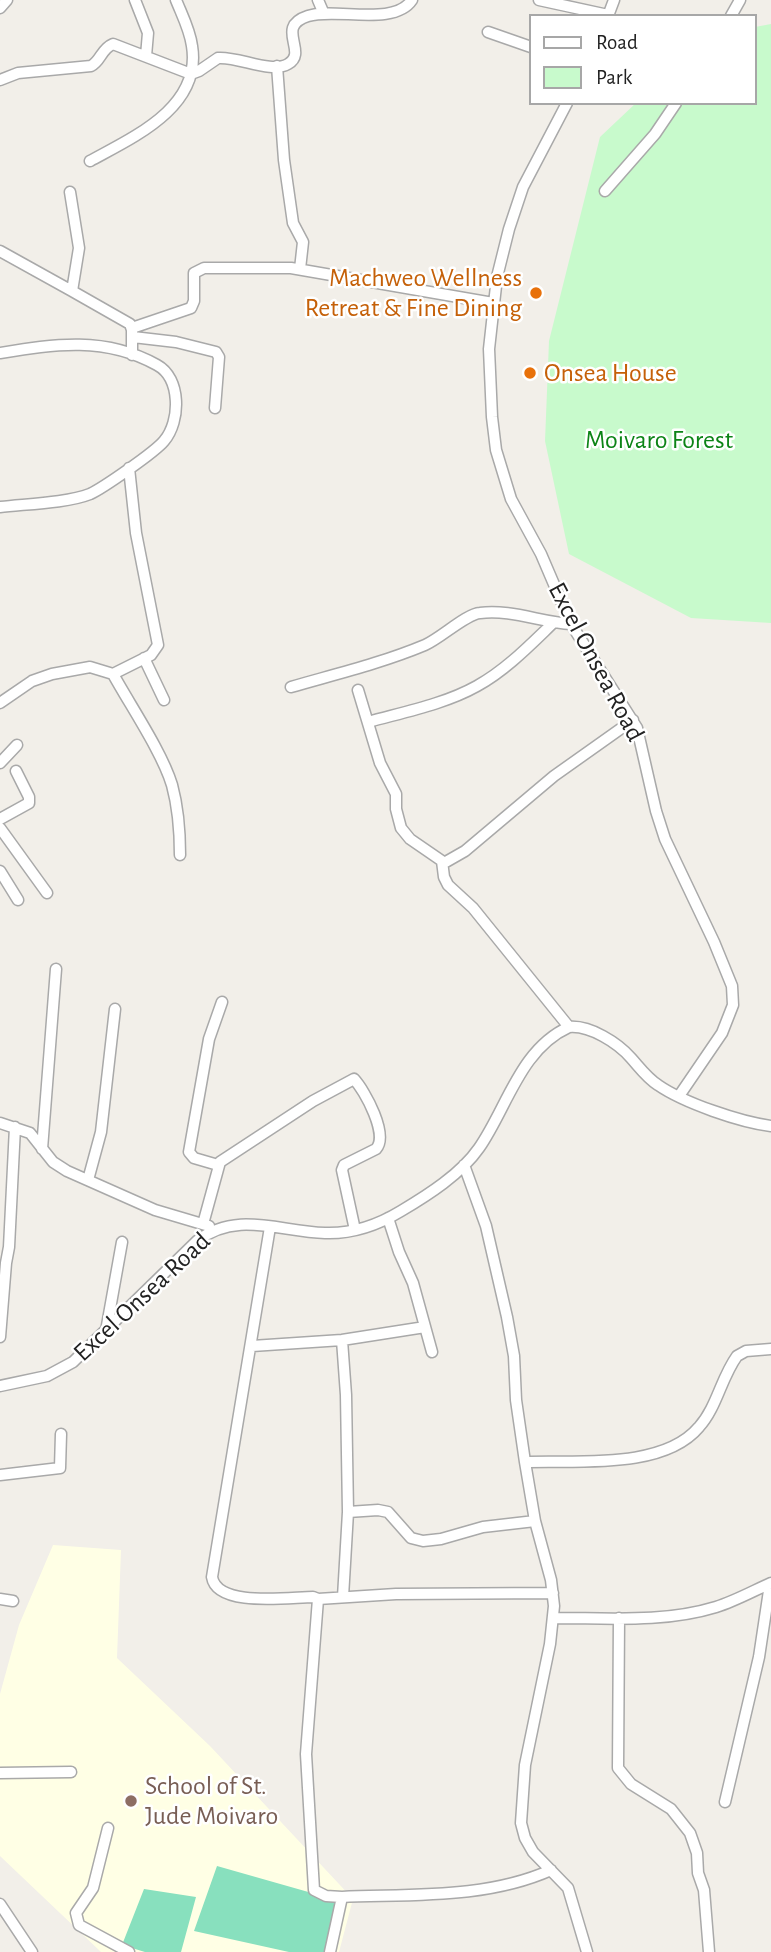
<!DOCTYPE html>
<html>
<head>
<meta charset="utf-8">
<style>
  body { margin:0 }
  #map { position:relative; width:771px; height:1952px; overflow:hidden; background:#f2efe9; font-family:"Alegreya Sans",sans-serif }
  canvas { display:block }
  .legend { position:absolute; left:529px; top:14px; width:228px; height:91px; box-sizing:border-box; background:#fff; border:2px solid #a7a7a7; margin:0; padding:9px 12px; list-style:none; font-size:21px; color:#222 }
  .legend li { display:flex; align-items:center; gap:14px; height:35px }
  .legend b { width:35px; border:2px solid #a7a7a7 }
</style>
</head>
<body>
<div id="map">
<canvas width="771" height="1952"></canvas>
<ul class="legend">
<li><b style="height:9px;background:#fff"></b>Road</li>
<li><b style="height:19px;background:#c8facc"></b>Park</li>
</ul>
</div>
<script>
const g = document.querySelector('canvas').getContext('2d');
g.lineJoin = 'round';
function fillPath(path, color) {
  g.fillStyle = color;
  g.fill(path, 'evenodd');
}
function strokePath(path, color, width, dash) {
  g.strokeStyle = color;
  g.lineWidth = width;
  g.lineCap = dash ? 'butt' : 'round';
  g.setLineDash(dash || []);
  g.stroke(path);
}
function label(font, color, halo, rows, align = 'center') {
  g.font = font + ' "Alegreya Sans",sans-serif';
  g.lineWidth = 5;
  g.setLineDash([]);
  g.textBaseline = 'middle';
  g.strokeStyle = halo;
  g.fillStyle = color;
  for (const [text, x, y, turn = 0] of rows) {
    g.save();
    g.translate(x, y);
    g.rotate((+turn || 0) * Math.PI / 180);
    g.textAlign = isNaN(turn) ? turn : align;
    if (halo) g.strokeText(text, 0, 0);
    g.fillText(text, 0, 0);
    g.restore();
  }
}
const education = new Path2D(`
  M53,1545L121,1550L117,1658L210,1746L353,1899L339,1952H101L0,1856V1694L19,1625Z`);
const park = new Path2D(`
  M771,24V623L691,618L569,554L545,441L549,341L600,137L636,103H755V27Z`);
const pitch = new Path2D(`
  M217,1866L340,1901L332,1952H289L194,1931Z
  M144,1889L196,1897L181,1952H145L122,1945Z`);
const minor = new Path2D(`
  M135,0L148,33L146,56
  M318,0L324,14
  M539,0L608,15
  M0,8L7,0
  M608,16L614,0
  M731,16L740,0
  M488,32L531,47
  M277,66L284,160L293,223L303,242L300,269
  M0,80L18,73L91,66C101,61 101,49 113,44L191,74L199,71L218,58C238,56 271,74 288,64C309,52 274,27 308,16C335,7 394,27 412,0
  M567,103L523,187L509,229L497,277L489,349L492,417L496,450L511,499L541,554L571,624L637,728L656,811L665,839L714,942L732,986L733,1005L722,1033L679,1096
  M90,161C134,137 202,107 192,46C190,30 182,15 176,0
  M605,191L655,134L676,103
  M70,192L79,248L72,291L130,324L132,330V355
  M0,251L72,291
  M132,328L191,308L194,301V273L204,268H291L493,303
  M133,337L176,342L216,352L219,357L215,408
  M0,353C55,344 105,336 157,365C181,378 181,421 164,441C155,452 103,488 90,494C67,503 25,504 0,507
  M144,658L164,700
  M113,674L151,655L158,645L136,533L129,468
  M291,687C336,674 382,663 425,645C441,638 466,614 480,613C510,609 541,622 571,624
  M358,690L380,763L396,794V809L401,828L410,839L442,861L444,877L448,885L473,908L569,1027
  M0,703L32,681L52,674L90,667L113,674C130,705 162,752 172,785C178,807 180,832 180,855
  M368,722C404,712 445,704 477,686C506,670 530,645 553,623
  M0,763L17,745
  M0,819L29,803V797L16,771
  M0,828L47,893
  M444,863L465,851L554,776L633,720
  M0,871L18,900
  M0,1123L30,1133L53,1162L67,1171L155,1210L209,1226
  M42,1149L56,969
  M218,1165L194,1158L189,1152L209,1039L222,1002
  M464,1165L486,1226L507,1317L514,1356L516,1400L525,1462L535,1521L551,1580L554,1606L550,1644L525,1765L521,1823L525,1838L533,1852L568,1888L587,1952
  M88,1180L101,1132L115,1009
  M388,1218L399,1252L413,1283L432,1352
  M203,1224L220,1162L313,1101L354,1079C365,1091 389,1135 376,1149L344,1165L342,1170L355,1230
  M270,1227L212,1577C217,1608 290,1597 313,1597L318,1599L306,1754L314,1890L326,1896L342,1897C411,1894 486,1899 551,1870
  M106,1331L122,1242
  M0,1337L6,1263L9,1247L15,1127
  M342,1340L346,1395L348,1512L343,1597
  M252,1346L342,1340L425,1327
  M0,1386L47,1376L73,1362L197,1241C237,1210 280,1232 325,1233C352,1234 378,1225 401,1211C428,1195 461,1174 479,1148C507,1108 520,1049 569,1027C590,1025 618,1043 631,1058C640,1068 647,1078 658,1085C684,1103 740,1122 771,1126
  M525,1462C576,1460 663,1470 699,1427C717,1407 721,1378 737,1356L746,1351L771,1349
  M0,1475L60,1468L61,1434
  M348,1512L378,1510L388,1512L411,1538L423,1541L441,1539L483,1527L535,1521
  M0,1599L13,1601
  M318,1599L396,1594L553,1593
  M554,1618C608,1618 664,1623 716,1607C735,1601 753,1591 771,1583
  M619,1618L618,1768L631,1784L671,1809L690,1833L697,1853L698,1873L704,1890L709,1952
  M0,1773L71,1772
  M725,1802L759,1657L770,1584
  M108,1828L93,1888L76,1913L79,1925L129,1952
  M0,1904L32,1952
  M330,1952L342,1897`);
const markers = [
  [536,293,7,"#e8710a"],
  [530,373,7,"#e8710a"],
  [131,1801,7,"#8d6e63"]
];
const foodNames = [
  ["Machweo Wellness",522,278],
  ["Retreat & Fine Dining",522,308],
  ["Onsea House",544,373,"left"]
];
const parkNames = [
  ["Moivaro Forest",659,440]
];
const streetNames = [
  ["Excel Onsea Road",596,662,62],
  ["Excel Onsea Road",142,1297,-43]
];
const educationNames = [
  ["School of St.",145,1786],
  ["Jude Moivaro",145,1816]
];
fillPath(education, '#ffffe5');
fillPath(park, '#c8facc');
fillPath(pitch, '#88e0be');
strokePath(minor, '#a9a9a9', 13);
strokePath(minor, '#fff', 10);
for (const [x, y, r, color] of markers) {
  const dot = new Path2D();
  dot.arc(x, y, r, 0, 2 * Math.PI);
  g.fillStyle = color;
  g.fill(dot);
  strokePath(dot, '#fff', 2.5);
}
label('26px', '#c56008', '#fff', foodNames, 'right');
label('26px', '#0c8416', '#fff', parkNames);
label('26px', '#222', '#fff', streetNames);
label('26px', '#785e54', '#fff', educationNames, 'left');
</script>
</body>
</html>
